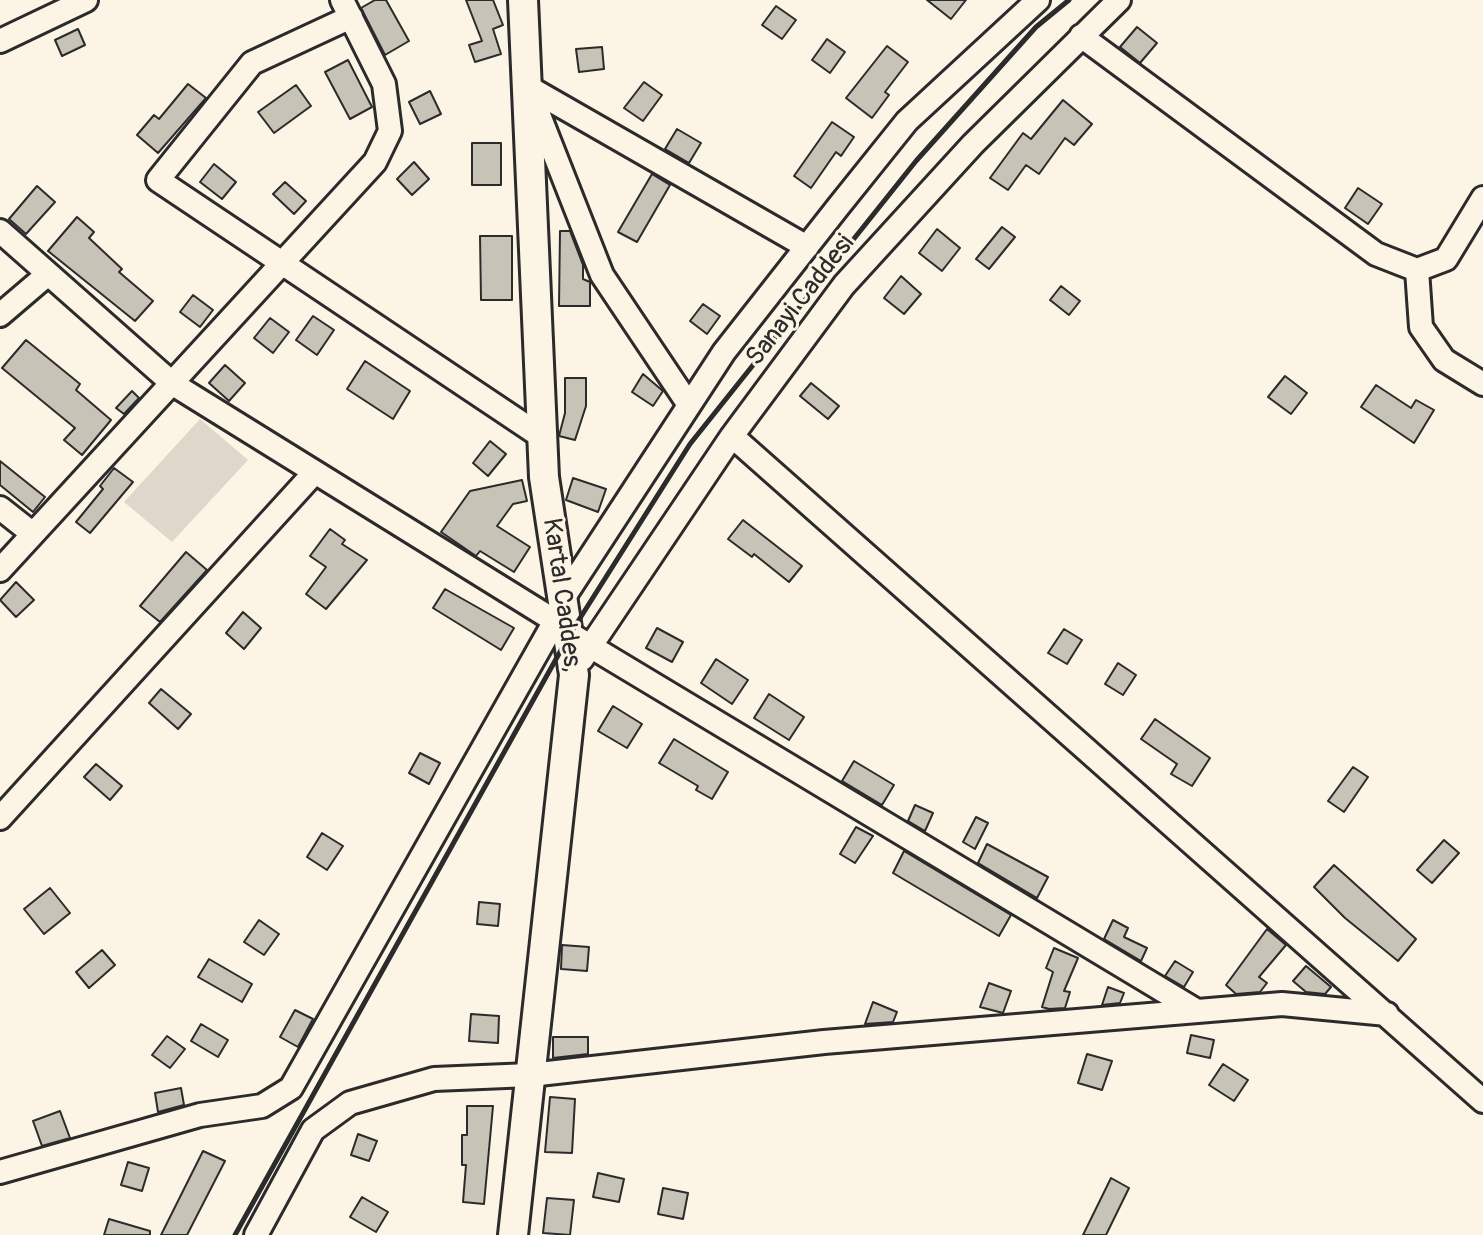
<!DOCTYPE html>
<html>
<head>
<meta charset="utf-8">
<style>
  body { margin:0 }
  canvas { display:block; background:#fcf5e5 }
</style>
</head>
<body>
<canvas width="1483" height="1235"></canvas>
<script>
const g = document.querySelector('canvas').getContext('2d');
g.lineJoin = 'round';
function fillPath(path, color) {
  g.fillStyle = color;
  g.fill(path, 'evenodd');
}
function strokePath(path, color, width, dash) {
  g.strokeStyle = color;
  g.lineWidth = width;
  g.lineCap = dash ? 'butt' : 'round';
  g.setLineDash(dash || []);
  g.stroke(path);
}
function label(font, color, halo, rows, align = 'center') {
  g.font = font + ' Pangolin,sans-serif';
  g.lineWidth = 6;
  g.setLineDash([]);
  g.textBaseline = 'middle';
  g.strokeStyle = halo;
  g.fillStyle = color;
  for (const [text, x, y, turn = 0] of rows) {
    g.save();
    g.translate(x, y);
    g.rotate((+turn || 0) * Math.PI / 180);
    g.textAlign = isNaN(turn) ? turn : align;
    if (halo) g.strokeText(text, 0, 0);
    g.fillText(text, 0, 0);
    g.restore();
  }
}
const green = new Path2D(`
  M200,419L248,460L172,542L124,502Z`);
const building = new Path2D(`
  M375,0H386L409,41L385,55L361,8Z
  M466,0H493L503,25L493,29L501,54L475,62L469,45L482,41Z
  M927,0H966L951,19Z
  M776,6L796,20L782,39L762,25Z
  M1137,27L1157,43L1140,63L1120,47Z
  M78,29L85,45L62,56L55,40Z
  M827,39L845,52L830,73L812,60Z
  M887,46L908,62L885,92L889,95L872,118L846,98Z
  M602,47L604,69L579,72L576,49Z
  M348,60L372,107L350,119L325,72Z
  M644,82L662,95L643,121L624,108Z
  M188,84L206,98L158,153L137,135L154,115L159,119Z
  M296,85L311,106L274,133L258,112Z
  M430,91L441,114L420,124L409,102Z
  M1063,100L1092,124L1074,145L1065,138L1039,174L1026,165L1008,190L990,178L1023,133L1031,139Z
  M832,122L854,137L841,156L836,152L811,188L794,176Z
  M677,129L701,143L689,163L665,149Z
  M472,143H501V185H472Z
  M414,162L429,179L412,195L397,179Z
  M214,164L236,182L222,199L200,182Z
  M652,174L670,185L637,242L618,232Z
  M285,182L306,201L294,214L273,194Z
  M37,186L55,202L26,234L9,219Z
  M1358,188L1382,204L1368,224L1345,208Z
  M77,217L94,232L89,238L122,269L119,272L153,301L135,321L48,251Z
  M1002,227L1015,237L989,269L976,259Z
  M937,229L960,248L942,271L919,253Z
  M560,231H570L583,265V279L590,282V306H559Z
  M480,236H512V300H481Z
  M901,276L921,294L904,314L884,298Z
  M1061,286L1080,301L1069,315L1050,300Z
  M193,295L213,310L200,327L180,312Z
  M703,304L720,316L707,334L690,321Z
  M313,316L334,330L317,355L296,340Z
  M270,318L289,332L273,353L254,338Z
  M26,340L80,384L76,390L111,420L82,455L64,440L75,428L2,368Z
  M365,361L410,391L393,419L347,389Z
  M225,365L245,383L229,401L209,383Z
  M643,374L663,391L653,406L632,392Z
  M1285,376L1307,393L1291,414L1268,397Z
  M565,378H586V406L575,440L559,436L565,413Z
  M811,383L839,406L828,419L800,396Z
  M1376,385L1411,408L1416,400L1434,410L1414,443L1361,407Z
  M132,391L139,398L124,414L116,408Z
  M490,441L506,454L488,476L473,463Z
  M0,461L45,497L33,512L0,485Z
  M114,468L133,482L90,533L76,522L103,489L100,486Z
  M573,478L606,489L598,512L566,500Z
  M522,480L527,501L513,504L497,526L530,547L514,572L480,551L476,556L441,532L470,491Z
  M743,520L802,566L789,582L754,554L752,557L728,539Z
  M330,529L345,540L342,544L367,560L326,609L306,594L326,567L310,556Z
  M186,552L207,570L160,622L140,606Z
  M16,582L34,600L16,617L0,600Z
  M445,589L514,628L501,650L433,608Z
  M243,612L261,628L244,649L226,633Z
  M657,628L683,642L672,662L646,648Z
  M1064,629L1082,640L1067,664L1048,653Z
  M716,659L748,680L732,704L701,683Z
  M1118,663L1136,675L1123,695L1105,684Z
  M161,689L191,714L178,729L149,703Z
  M769,694L804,717L789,740L754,718Z
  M613,706L642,724L627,748L598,731Z
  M1155,719L1210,758L1192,786L1171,774L1177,764L1141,739Z
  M674,739L728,772L712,799L696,790L698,786L659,763Z
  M420,753L440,763L429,784L409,773Z
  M854,761L894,785L882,805L842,781Z
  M96,764L122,786L110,800L84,777Z
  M1353,767L1368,777L1344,812L1328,801Z
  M915,805L933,813L925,831L908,821Z
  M976,817L988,823L975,849L963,842Z
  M856,827L873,836L855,863L840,854Z
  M322,833L343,846L327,870L307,857Z
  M1444,840L1459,853L1432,883L1417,870Z
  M987,844L1048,877L1037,898L978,863Z
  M904,851L1011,915L999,936L893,873Z
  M1334,865L1416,939L1398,961L1345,918L1314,887Z
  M50,888L70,913L44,934L24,909Z
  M479,902L500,904L498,926L477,924Z
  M259,920L279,934L264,955L244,942Z
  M1113,920L1128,928L1124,937L1147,948L1141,961L1104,939Z
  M1267,929L1286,945L1259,977L1267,983L1260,992L1236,994L1226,985Z
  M562,945L589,947L587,971L561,969Z
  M1054,948L1078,958L1064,991L1070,992L1065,1008L1049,1009L1042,1007L1053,972L1046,968Z
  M102,950L115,965L89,988L76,972Z
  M209,959L252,984L242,1002L198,977Z
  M1175,961L1193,972L1184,987L1165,976Z
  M1306,966L1331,987L1325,994L1306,992L1293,981Z
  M989,983L1011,991L1003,1013L980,1007Z
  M1108,987L1124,993L1120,1003L1102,1005Z
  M873,1002L897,1012L893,1022L865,1024Z
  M295,1010L313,1019L298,1047L280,1037Z
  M471,1014L499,1016L498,1043L469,1041Z
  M201,1024L228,1040L218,1057L191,1041Z
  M1191,1035L1214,1040L1210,1058L1187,1053Z
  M167,1036L185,1049L170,1068L152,1055Z
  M553,1037H588V1054L553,1058Z
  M1087,1054L1112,1061L1102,1090L1078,1083Z
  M1223,1064L1248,1080L1234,1101L1209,1085Z
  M181,1088L184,1105L158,1112L155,1093Z
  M550,1097L575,1099L572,1153L545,1152Z
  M467,1106H493L484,1204L463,1202L466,1165H462V1135H467Z
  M60,1111L70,1138L42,1146L33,1121Z
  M358,1134L377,1141L369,1161L351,1155Z
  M203,1151L225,1161L187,1235H161Z
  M128,1162L149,1168L142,1191L121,1185Z
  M598,1173L624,1179L619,1202L593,1197Z
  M1111,1178L1129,1188L1106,1235H1083Z
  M663,1188L688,1193L683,1219L658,1214Z
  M362,1197L388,1212L376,1232L350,1217Z
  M547,1198L574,1200L570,1235L543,1233Z
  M109,1219L150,1231V1235H104Z`);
const minor = new Path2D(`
  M351,17L252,63L158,180L542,437
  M1081,36L1376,254L1417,270L1446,259L1483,198
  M0,41L86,0
  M0,231L173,384L555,621L570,634L1197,1011
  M1417,270L1421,327L1444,360L1483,384
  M0,315L48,274
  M689,405L602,275L528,87L807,247
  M732,436L1483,1101
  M0,508L33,534
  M0,570L375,162L390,131L384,84L342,0
  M564,597L724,352L838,207L907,121L1038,0
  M582,659L732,436L844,285L973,144L1119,0
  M0,818L314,473
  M0,1172L200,1115L262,1106L291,1088L555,621
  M256,1235L313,1130L350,1103L434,1079L530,1075L824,1042L1282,1004L1387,1014`);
const major = new Path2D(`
  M513,1235L574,675L544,477L523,0`);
const rail = new Path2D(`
  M235,1235L570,634L690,444L916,161L1036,27L1069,0`);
const streetNames = [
  ["Sanayi Caddesi",801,301,-52],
  ["Kartal Caddes,",561,595,82]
];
fillPath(green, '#ded8ca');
fillPath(building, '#c8c3b7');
strokePath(building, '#2b2b2b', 2);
strokePath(minor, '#2b2b2b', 28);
strokePath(major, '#2b2b2b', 34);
strokePath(minor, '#fcf5e5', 22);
strokePath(major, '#fcf5e5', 28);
strokePath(rail, '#2b2b2b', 5);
label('26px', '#2b2b2b', '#fcf5e5', streetNames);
</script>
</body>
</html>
